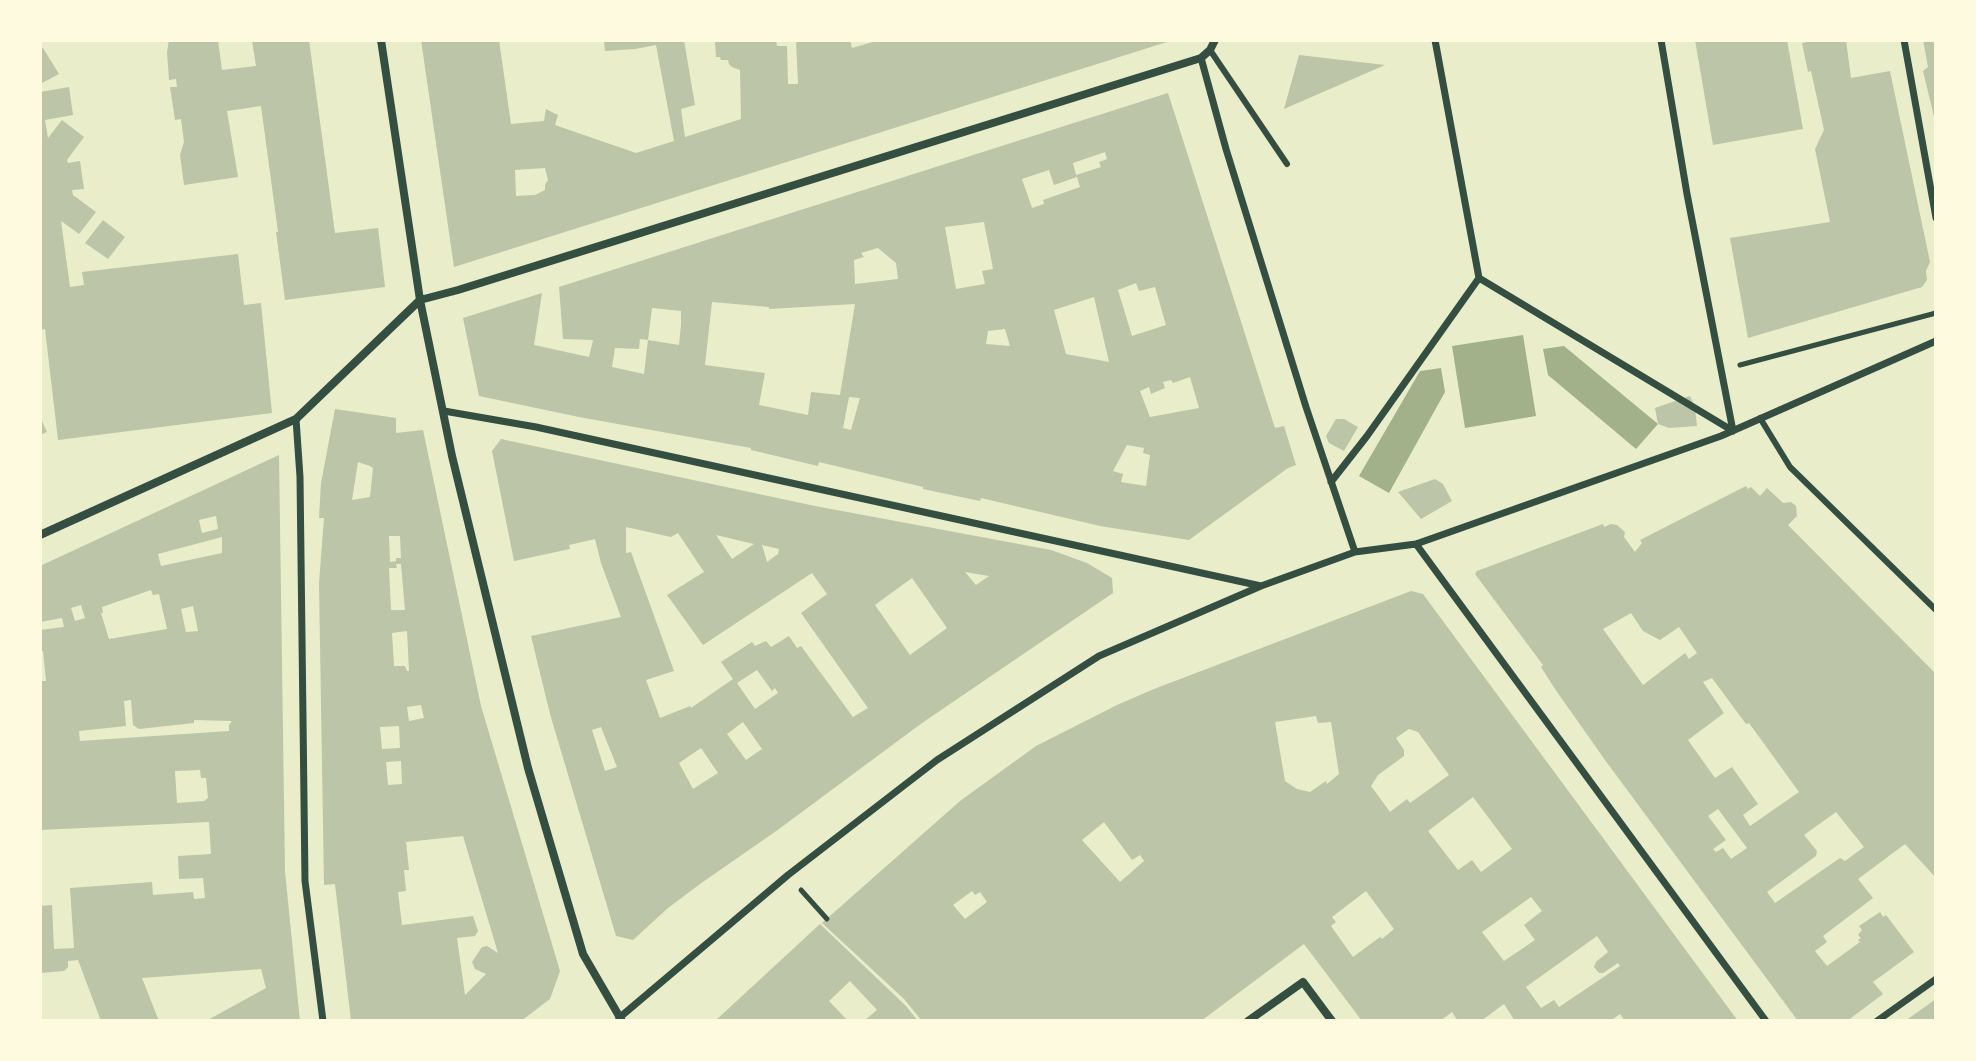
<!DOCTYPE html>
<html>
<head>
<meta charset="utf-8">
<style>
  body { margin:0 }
  #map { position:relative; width:1976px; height:1061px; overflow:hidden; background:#e9edc9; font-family:Helvetica,sans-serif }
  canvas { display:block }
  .frame { position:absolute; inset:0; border:42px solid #fefae0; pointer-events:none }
</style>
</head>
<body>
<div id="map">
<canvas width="1976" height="1061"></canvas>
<div class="frame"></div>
</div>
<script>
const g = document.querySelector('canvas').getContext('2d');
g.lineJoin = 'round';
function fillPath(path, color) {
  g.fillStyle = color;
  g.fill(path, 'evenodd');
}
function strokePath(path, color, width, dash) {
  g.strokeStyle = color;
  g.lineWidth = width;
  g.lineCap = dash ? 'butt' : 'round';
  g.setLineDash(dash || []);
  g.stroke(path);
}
const water = new Path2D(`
  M1523,335L1536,416L1465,428L1452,346Z
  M1564,346L1658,424L1636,449L1548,375L1543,349Z
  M1441,368L1445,392L1389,493L1359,476L1420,371Z`);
const building = new Path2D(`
  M169,40H218L222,70L256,66L252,40H309L335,233L378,228L385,287L285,300L276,232H278L261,106L227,111L238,177L184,185L180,155L184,142L181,119L175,120L170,87H177L176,79L169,80L167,52Z
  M421,40H499L511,124L544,121L546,109L558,115L555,125L636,153L674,141L656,45L635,49L605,51L604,40H684L695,105L681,109L685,137L741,119L740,70L732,67L729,64L728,60H721L720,57H716L715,40H776L777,46H787L788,84H798L796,40H850L852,48L880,40L1170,41L454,267ZM545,168L548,180L545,185V190L535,195L516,196L515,170Z
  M1695,40H1787L1803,129L1713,145Z
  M1812,40H1846L1851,78L1890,71L1930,262L1926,271L1927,280L1922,287L1748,338L1730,238L1830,222L1815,149L1824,130L1811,71L1808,72L1802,43L1812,41Z
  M1923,40H1936V125L1923,71L1928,67Z
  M43,48L59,74L40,84V49Z
  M1299,55L1385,65L1284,109Z
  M69,87L73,115L45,120L48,138L62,120L84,137L67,160L68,163L80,161L84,189L72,190L73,195L96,212L79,234L61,221L70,287L84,285L82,272L238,254L244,305L261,303L272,413L58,440L45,329L40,330V92Z
  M1168,93L1275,428L1284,426L1296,465L1288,468L1189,540L1100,526L981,498L980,501L923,489V487L819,462L818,466L751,450V448L579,417L479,396L463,318L542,293L534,345L589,357L593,340L563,339L559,287ZM1105,152L1107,159L1099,162L1101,167L1076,175L1073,163ZM1049,170L1054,185L1077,177L1080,187L1043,200L1044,204L1032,208L1022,179ZM984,222L993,269L982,271L985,284L956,289L945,227ZM878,248L896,263L898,279L855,284L854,260L864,257L861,253ZM1136,283L1139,291L1155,287L1166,325L1132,336L1118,290ZM1094,297L1109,362L1066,354L1054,310ZM712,302L769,307V309L855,304L840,395L811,392L808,415L759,405L765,373L705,365ZM652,308L681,311V325L679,345L648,340ZM1005,329L1010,346L986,344L988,331ZM640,339L648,340L644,374L612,367L615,348L639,349ZM1190,377L1199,408L1150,417L1140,391L1149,387L1151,394L1165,388L1163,382L1171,380L1173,383ZM849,397L860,398L851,430L843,428ZM1127,445L1144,448L1143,453L1150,455L1146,486L1121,482L1123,474L1113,471Z
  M103,220L125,237L108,259L85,243Z
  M1690,396L1695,407L1697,426L1669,428L1658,424L1655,408Z
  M335,409L396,418V433L423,430L481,706L560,971L550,999L521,1021H351L335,884L324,885L319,583L324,518H319L321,483ZM358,462L370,466L373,468L370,497L352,500ZM389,536H400L401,558H396V561L390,562ZM396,564H401L405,610H391L389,568H397ZM407,631L409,671H407L405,666H394L392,633ZM421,705L424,718L409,721L407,707ZM399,726L400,748L382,749L380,727ZM401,761L402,784L388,785L386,762ZM463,836L498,953L487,946L482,947L472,962L475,969L486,974L465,995L457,938L475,936L478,931L473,916L402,925L398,892L406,891L404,870H409L406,842Z
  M40,417L47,432L40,435Z
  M1336,419H1344L1358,427L1344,451L1329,443L1326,436Z
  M501,439L815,506L1051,550L1087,563L1112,578L1113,593L922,723L779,829L700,884L668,908L633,940L616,936L550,714L531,636L621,617L601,563L595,539L569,545L570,549L514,561L492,451ZM626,527L671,537L678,533L704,572L667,595L703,645L812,573L827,594L801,613L868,708L853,717L801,646L797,648L789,636L771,647L766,641L755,646L752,642L721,662L733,679L691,708L690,706L660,718L646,680L674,671L631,552L626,553ZM716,535L754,544L732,559ZM762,545L779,549L778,554L767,562ZM965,572L989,576L976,585ZM912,578L947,628L910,655L875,605ZM757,670L772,691L775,688L778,693L755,709L737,683ZM743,722L762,749L746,760L727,734ZM601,727L617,767L605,771L592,730ZM701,748L718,773L693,789L679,763Z
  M279,455L285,871L300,1021H206L266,988L261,969L142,978L159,1021H101L78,960L68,961V967L64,971L40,973V906L52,905L54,949L74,948L70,888L152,882L153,895L193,892L194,899L205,898L203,878L179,879L178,856L211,854L209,822L40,830V681H46L43,651L40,652V630L64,627L62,618L40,622V566ZM216,516L218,529L202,533L199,520ZM222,537V553L161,566L158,554ZM151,590L153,595L159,594L167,629L109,639L101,613H103L102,607ZM81,605L85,618L75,621L71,608ZM193,606L198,631L186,632L181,609ZM131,700L133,725L139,729L194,723V720L232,721L229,725V731L80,741L79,731L126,726L124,701ZM200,770L201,778H206L208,798L204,801L177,803L175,771Z
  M1435,479L1443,484L1452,501L1421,519L1398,492Z
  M1746,486L1748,489L1751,487L1760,496L1767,488L1783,503L1791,502L1796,506L1797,516L1788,525L1936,674V878L1905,844L1858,879L1873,898L1823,936L1827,942L1815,951L1827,966L1860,942L1858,940L1861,938L1858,935L1862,930L1859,926L1880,912L1883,917L1886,915L1914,952L1873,982L1883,994L1847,1021H1798L1605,760L1555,689L1541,667L1543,665L1475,574L1477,571L1603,524L1604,527L1611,524L1617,525L1625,532L1624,537L1635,552L1642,543L1640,540ZM1631,613L1643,631L1660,640L1679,627L1697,653L1689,659L1685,653L1643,685L1603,629ZM1712,678L1746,724L1749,723L1799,792L1750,826L1743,815L1758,804L1732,767L1715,778L1688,740L1724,713L1703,682ZM1718,809L1747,848L1731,859L1723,848L1716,852L1713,849L1726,840L1708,816ZM1836,812L1864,847L1845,861L1840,858L1775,903L1767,892L1816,856L1817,851L1804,835Z
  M1411,591L1423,594L1738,1021H1625L1620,1014L1610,1021H1515L1504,1004L1481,1021H1458L1452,1012L1440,1021H1362L1304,944L1201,1021H922L904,999L822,923L960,801L1036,746L1117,705L1154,689ZM1316,716L1318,723L1331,722L1339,774L1327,784L1326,781L1310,792L1297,789L1285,781L1275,722ZM1409,729L1418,732L1449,775L1410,803L1407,799L1390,812L1371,786L1378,775L1404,756V750L1396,738ZM1473,797L1512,849L1481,872L1472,860L1458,870L1428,831ZM1104,822L1132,860L1140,855L1144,861L1120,882L1082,840ZM972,891L975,895L980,892L987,902L965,919L953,905ZM1366,891L1394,929L1382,939L1380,937L1353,957L1331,926L1336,922L1332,917ZM1531,897L1542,911L1524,925L1535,940L1504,961L1482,932ZM1597,936L1608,952L1596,962L1594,967L1599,973H1603L1618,963L1620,966L1559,1007L1554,1000L1541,1008L1526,987Z
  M820,924L906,1006L918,1021H864L877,1010L850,981L829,1001L848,1021H715Z
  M1936,999V1021H1905Z`);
const path = new Path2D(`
  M1740,365L1936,313
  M801,890L827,919`);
const service = new Path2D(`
  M1210,50L1287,164
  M1760,418L1790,467L1936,610`);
const pedestrian = new Path2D(`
  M1661,40L1687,194L1733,431
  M1904,40L1936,218
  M1201,58L1226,149L1306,407L1355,552
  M1479,278L1733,431
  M444,411L536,427L1261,586
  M296,419L300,477L305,881L323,1021
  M1331,482L1367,436L1479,278L1435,40
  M1416,544L1766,1021
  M619,1018L788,875L937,760L1099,656L1261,586L1355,552L1416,544L1721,436L1936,341
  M1877,1021L1936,979`);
const minor = new Path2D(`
  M381,40L420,300L452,456L528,768L583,954L622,1021
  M40,535L296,419L420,300L458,290L1201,58L1210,50L1215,40
  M1248,1021L1303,982L1332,1021`);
fillPath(water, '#a3b18a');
fillPath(building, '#bcc5a7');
strokePath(path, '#344e41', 5);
strokePath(service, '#344e41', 6);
strokePath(pedestrian, '#344e41', 7);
strokePath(minor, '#344e41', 8);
</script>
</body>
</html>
